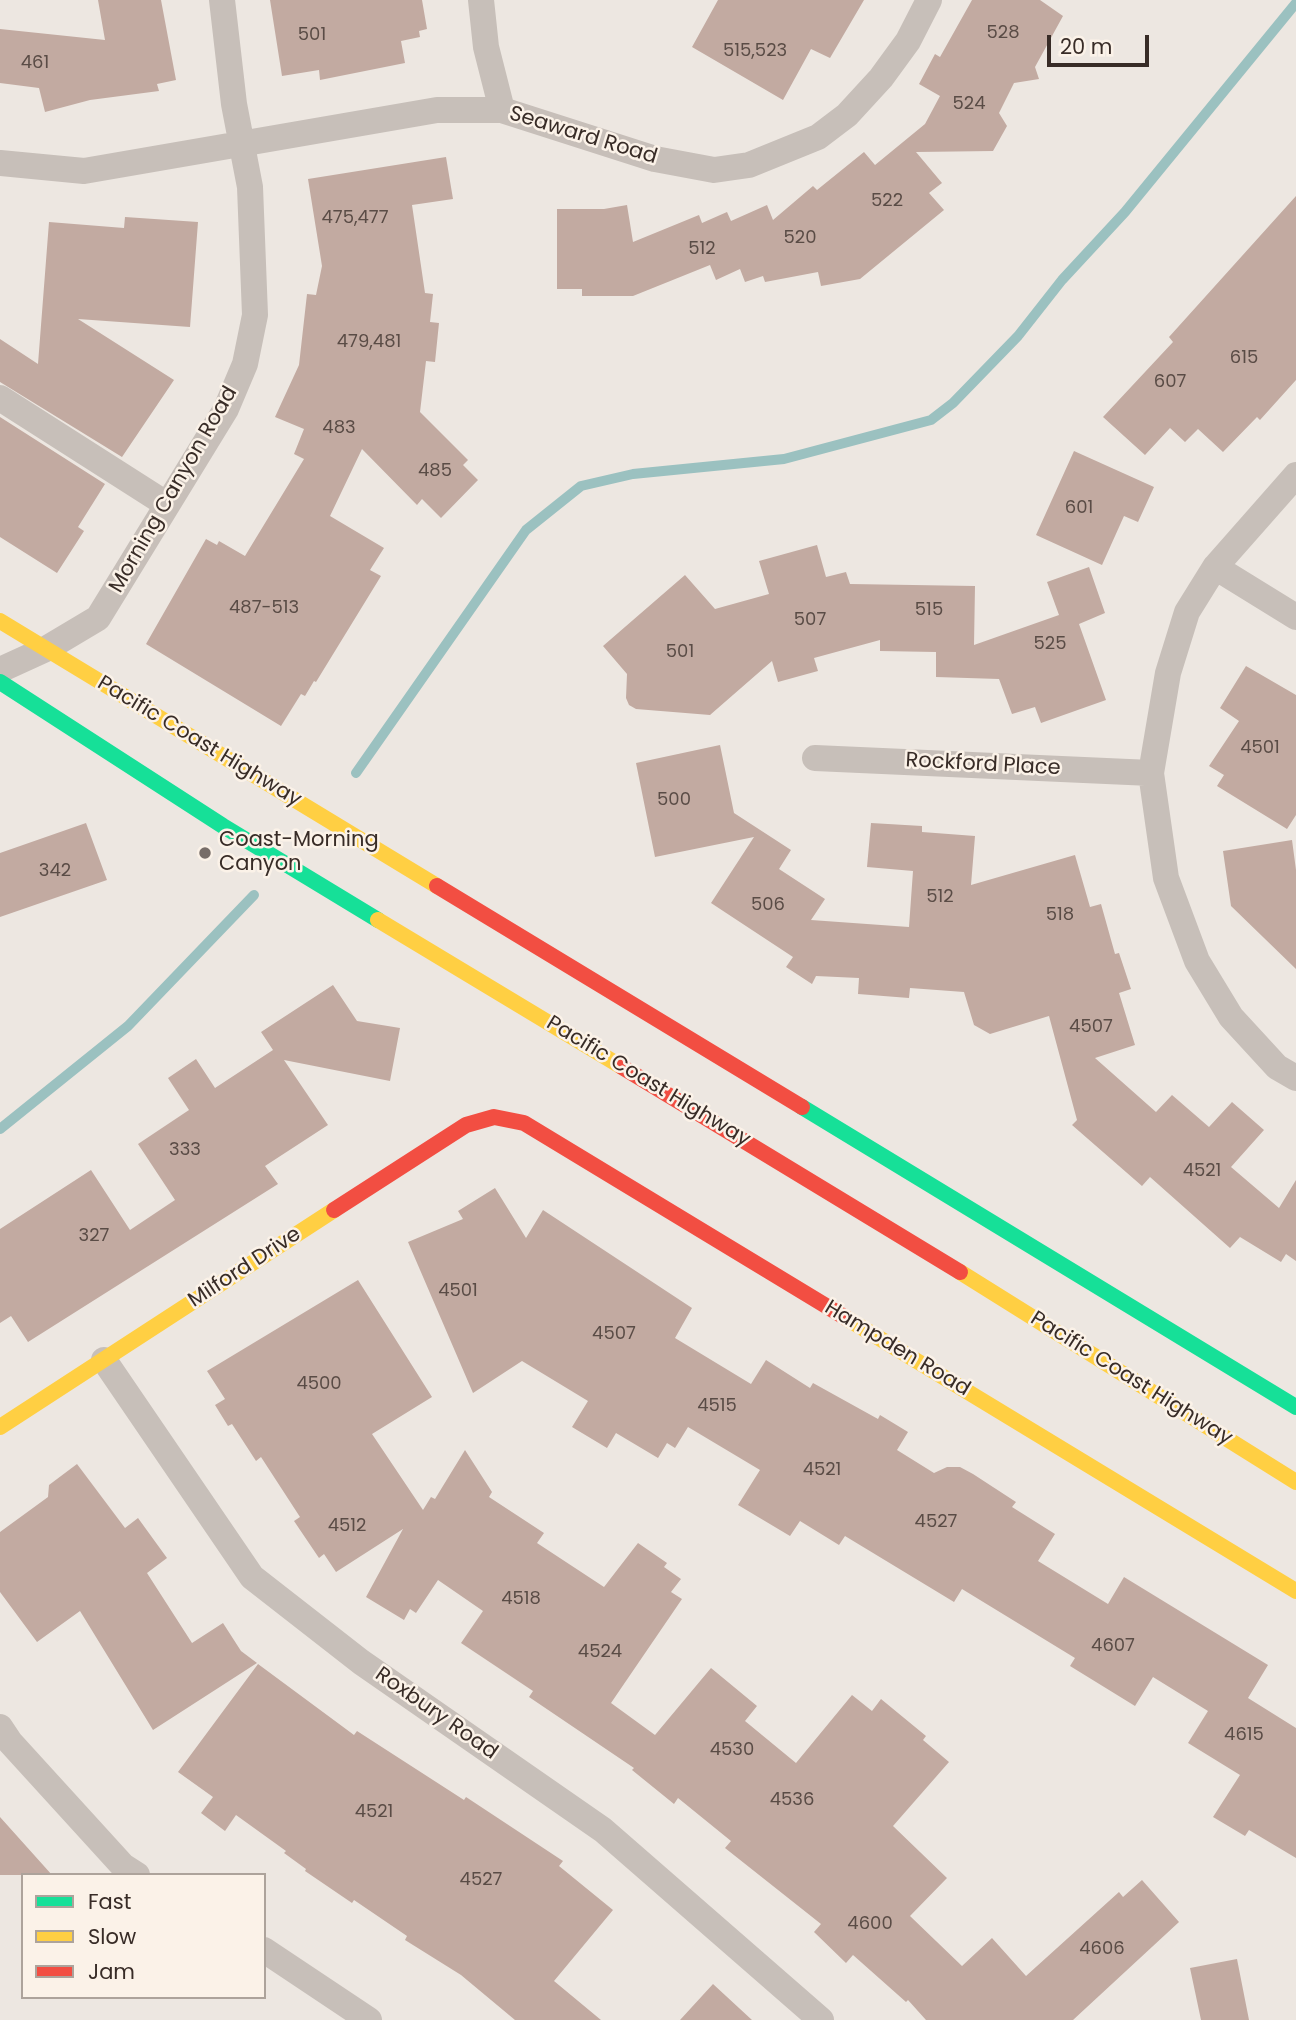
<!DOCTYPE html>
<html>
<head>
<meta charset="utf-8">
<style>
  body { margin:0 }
  #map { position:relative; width:1296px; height:2020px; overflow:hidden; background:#ede7e1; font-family:Poppins,sans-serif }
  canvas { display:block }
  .legend { position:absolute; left:21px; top:1873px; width:245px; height:126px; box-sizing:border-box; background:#fbf2e8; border:2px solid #ada39b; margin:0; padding:9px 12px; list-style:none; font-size:21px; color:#382c27 }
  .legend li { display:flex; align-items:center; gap:14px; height:35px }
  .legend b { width:35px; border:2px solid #ada39b }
  .scale { position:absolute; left:1047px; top:35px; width:102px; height:32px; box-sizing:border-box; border:4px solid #382c27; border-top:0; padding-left:9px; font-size:21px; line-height:24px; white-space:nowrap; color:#382c27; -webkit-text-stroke:5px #fbf2e8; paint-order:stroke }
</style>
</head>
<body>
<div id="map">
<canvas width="1296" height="2020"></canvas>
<ul class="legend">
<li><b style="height:9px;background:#16e098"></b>Fast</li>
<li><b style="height:9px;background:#ffcf43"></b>Slow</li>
<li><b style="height:9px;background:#f24e42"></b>Jam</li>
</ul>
<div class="scale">20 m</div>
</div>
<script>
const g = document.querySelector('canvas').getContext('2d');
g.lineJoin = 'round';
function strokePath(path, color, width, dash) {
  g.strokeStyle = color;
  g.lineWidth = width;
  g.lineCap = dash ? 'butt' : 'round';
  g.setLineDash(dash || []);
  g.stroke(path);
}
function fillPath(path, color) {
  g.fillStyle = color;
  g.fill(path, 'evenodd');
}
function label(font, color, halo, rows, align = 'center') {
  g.font = font + ' Poppins,sans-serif';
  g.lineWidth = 5;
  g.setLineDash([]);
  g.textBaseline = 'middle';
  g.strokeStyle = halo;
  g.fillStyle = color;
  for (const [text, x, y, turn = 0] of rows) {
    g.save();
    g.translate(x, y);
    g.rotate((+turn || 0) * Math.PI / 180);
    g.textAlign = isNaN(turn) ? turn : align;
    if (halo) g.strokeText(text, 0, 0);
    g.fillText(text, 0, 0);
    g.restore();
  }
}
const stream = new Path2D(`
  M356,773L526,530L581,486L633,474L784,459L931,420L953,403L1018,336L1062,280L1125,212L1296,3
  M0,1129L128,1026L254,895`);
const building = new Path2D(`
  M98,0H161L176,80L157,84L159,91L90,100L45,112L39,88L0,83V29L105,40Z
  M270,0H422L427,29L419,31L420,37L401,41L405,63L320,80L319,70L282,76Z
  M718,0H864L830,58L811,49L783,100L692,47Z
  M972,0H1040L1063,16L1035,67L1039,79L1014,83L999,113L1007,126L993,151L916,152L942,183L929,193L944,210L860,279L821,286L818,272L765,282L763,276L745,282L740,269L716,280L710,265L633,296H582V289H557V209H604L627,205L633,242L699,215L702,223L727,212L731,221L767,205L773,220L813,186L817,190L864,152L875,165L925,124L940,96L919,84L935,54L940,57Z
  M446,157L453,199L412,205L425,293L433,294L430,322L439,323L435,362L426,361L420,412L468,460L463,465L478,480L441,518L422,499L417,505L362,449L330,516L384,548L370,570L381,576L316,682L314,681L305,696L301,694L281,726L146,644L206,539L217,545L219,541L245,556L304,459L294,454L304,429L275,417L299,365L307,294L316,295L322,266L308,179Z
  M1296,196V380L1260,420L1257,417L1223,452L1198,429L1185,442L1170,428L1145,455L1103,417L1173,342L1169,337Z
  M125,217L198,222L190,327L78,319L174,380L122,457L0,382V339L38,364L49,222L124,228Z
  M0,417L105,484L78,527L84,531L57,573L0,537Z
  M1074,451L1154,487L1138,522L1124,516L1102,565L1036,535Z
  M817,545L826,577L846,572L850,584L975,586L974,645L1059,615L1047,582L1089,567L1105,613L1079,624L1106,700L1041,723L1035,707L1012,714L999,679L936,677V652L880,651V640L814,658L818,671L778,682L772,661L710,715L636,709L629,705L626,698L627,674L603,646L685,575L715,609L769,594L759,561Z
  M1246,666L1296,695V815L1287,829L1217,786L1224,775L1209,766L1239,721L1220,708Z
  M720,745L734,813L791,850L779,869L825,899L811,920L909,927L913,871L867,867L871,823L922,826V832L975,836L971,885L1075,855L1090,907L1101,904L1115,954L1119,953L1131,989L1119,993L1135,1045L1095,1058L1156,1112L1172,1095L1209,1127L1232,1102L1264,1130L1231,1167L1279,1208L1296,1180V1261L1286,1254L1281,1262L1240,1237L1230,1248L1150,1177L1142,1186L1072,1125L1077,1120L1049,1016L990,1034L974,1025L964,992L910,988L909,998L858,994L859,978L816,976L812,984L786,967L793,957L711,903L754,837L655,857L636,763Z
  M86,823L107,880L0,917V853Z
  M1292,840L1296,870V969L1231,906L1223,851Z
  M333,985L357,1021L400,1028L390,1081L284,1060L328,1125L265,1166L278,1184L28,1342L11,1316L0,1323V1229L91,1170L130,1230L175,1200L138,1144L189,1110L168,1078L196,1059L215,1088L273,1050L261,1032Z
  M495,1188L526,1238L543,1210L692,1308L675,1338L751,1384L766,1360L810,1388L813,1383L878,1419L880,1415L908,1432L897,1450L934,1473L947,1467H960L973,1474L1016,1502L1012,1507L1055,1534L1038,1561L1108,1604L1124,1577L1268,1665L1248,1698L1296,1728V1858L1249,1830L1245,1836L1213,1817L1240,1775L1188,1743L1208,1711L1153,1677L1135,1706L1070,1666L1075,1658L962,1589L954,1602L845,1536L839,1545L800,1521L790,1536L738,1505L760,1470L688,1427L675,1448L667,1443L658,1458L616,1433L607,1448L572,1427L588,1401L522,1361L473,1393L408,1242L463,1219L458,1211Z
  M358,1280L432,1397L372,1434L423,1510L431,1497L435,1499L465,1450L492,1492L489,1497L544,1533L537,1543L604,1587L638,1543L667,1563L664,1567L681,1579L671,1592L682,1599L611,1703L655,1735L711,1668L757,1706L745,1721L796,1763L852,1695L872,1711L881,1699L926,1736L923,1740L949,1762L893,1826L947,1878L910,1916L962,1966L992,1938L1026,1976L1119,1892L1123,1897L1142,1880L1179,1922L1073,2020H926L908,2000L906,2002L853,1955L846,1963L814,1932L821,1924L725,1848L731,1841L678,1798L674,1804L632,1770L634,1768L529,1697L533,1691L461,1643L483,1611L438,1580L416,1613L410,1609L404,1620L366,1597L403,1529L336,1572L324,1554L319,1558L294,1521L300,1517L261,1457L256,1461L232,1424L228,1426L215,1405L225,1399L207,1371Z
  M77,1464L125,1528L138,1518L167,1558L147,1573L192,1643L223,1623L241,1651L257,1663L153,1730L80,1611L37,1642L0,1592V1532L48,1497L49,1485Z
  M258,1664L354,1735L357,1731L464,1800L466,1797L563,1861L559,1866L613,1910L554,1981L601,2020H515L461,1975L405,1940L407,1936L354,1900L352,1903L305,1871L306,1869L284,1853L286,1851L236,1815L225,1831L201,1813L213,1797L178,1772Z
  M0,1817L52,1875H0Z
  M1237,1959L1249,2020H1201L1190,1968Z
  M713,1984L752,2020H680Z`);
const street = new Path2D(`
  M481,0L486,47L502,110
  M0,163L84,171L437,110H502L655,159L714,170L749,165L818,137L847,115L881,78L908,41L929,0
  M0,398L166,504
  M1296,475L1215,567L1187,612L1168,673L1151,773L1166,878L1197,961L1231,1017L1277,1067L1296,1078
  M1215,567L1296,617
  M0,670L46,649L98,618L226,409L245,364L255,315L250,187L234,104L222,0
  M815,758L1151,773
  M104,1360L252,1577L361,1662L603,1830L821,2020
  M0,1727L10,1742L123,1866L137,1875
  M264,1950L369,2020`);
const fast = new Path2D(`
  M0,682L223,826L378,920
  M802,1107L1296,1407`);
const slow = new Path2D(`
  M0,621L437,886
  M378,920L622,1067
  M960,1272L1296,1482
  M846,1318L1296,1591
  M0,1427L334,1210`);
const jam = new Path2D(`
  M437,886L802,1107
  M622,1067L960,1272
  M334,1210L466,1125L494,1117L524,1123L846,1318`);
const markers = [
  [205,853,7,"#776d68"]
];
const numberNames = [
  ["528",1003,33],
  ["501",312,35],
  ["515,523",755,51],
  ["461",35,63],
  ["524",969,104],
  ["522",887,201],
  ["475,477",355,218],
  ["520",800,238],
  ["512",702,249],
  ["479,481",369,342],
  ["615",1244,358],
  ["607",1170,382],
  ["483",339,428],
  ["485",435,471],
  ["601",1079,508],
  ["487-513",264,608],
  ["515",929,610],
  ["507",810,620],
  ["525",1050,644],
  ["501",680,652],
  ["4501",1260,748],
  ["500",674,800],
  ["342",55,871],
  ["512",940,897],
  ["506",768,905],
  ["518",1060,915],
  ["4507",1091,1027],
  ["333",185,1150],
  ["4521",1202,1171],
  ["327",94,1236],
  ["4501",458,1291],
  ["4507",614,1334],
  ["4500",319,1384],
  ["4515",717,1406],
  ["4521",822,1470],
  ["4527",936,1522],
  ["4512",347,1526],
  ["4518",521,1599],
  ["4607",1113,1646],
  ["4524",600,1652],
  ["4615",1244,1735],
  ["4530",732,1750],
  ["4536",792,1800],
  ["4521",374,1812],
  ["4527",481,1880],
  ["4600",870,1924],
  ["4606",1102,1949]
];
const streetNames = [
  ["Seaward Road",583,136,17],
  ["Morning Canyon Road",174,490,-60],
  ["Pacific Coast Highway",199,742,31],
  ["Rockford Place",983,765,3],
  ["Pacific Coast Highway",648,1082,31],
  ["Milford Drive",245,1268,-33],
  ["Hampden Road",897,1349,31],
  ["Pacific Coast Highway",1131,1379,32],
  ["Roxbury Road",436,1714,35]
];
const poiNames = [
  ["Coast-Morning",219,841],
  ["Canyon",219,865]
];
strokePath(stream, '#9bc1c0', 10);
fillPath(building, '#c2aaa1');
strokePath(street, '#c7bfb9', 26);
strokePath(fast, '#16e098', 16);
strokePath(slow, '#ffcf43', 16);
strokePath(jam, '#f24e42', 16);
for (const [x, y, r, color] of markers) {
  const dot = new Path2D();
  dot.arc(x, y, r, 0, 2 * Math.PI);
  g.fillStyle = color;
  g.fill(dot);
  strokePath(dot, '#fbf2e8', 2.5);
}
label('18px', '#5a4c46', null, numberNames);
label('21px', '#382c27', '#fbf2e8', streetNames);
label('21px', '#382c27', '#fbf2e8', poiNames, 'left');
</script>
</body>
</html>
